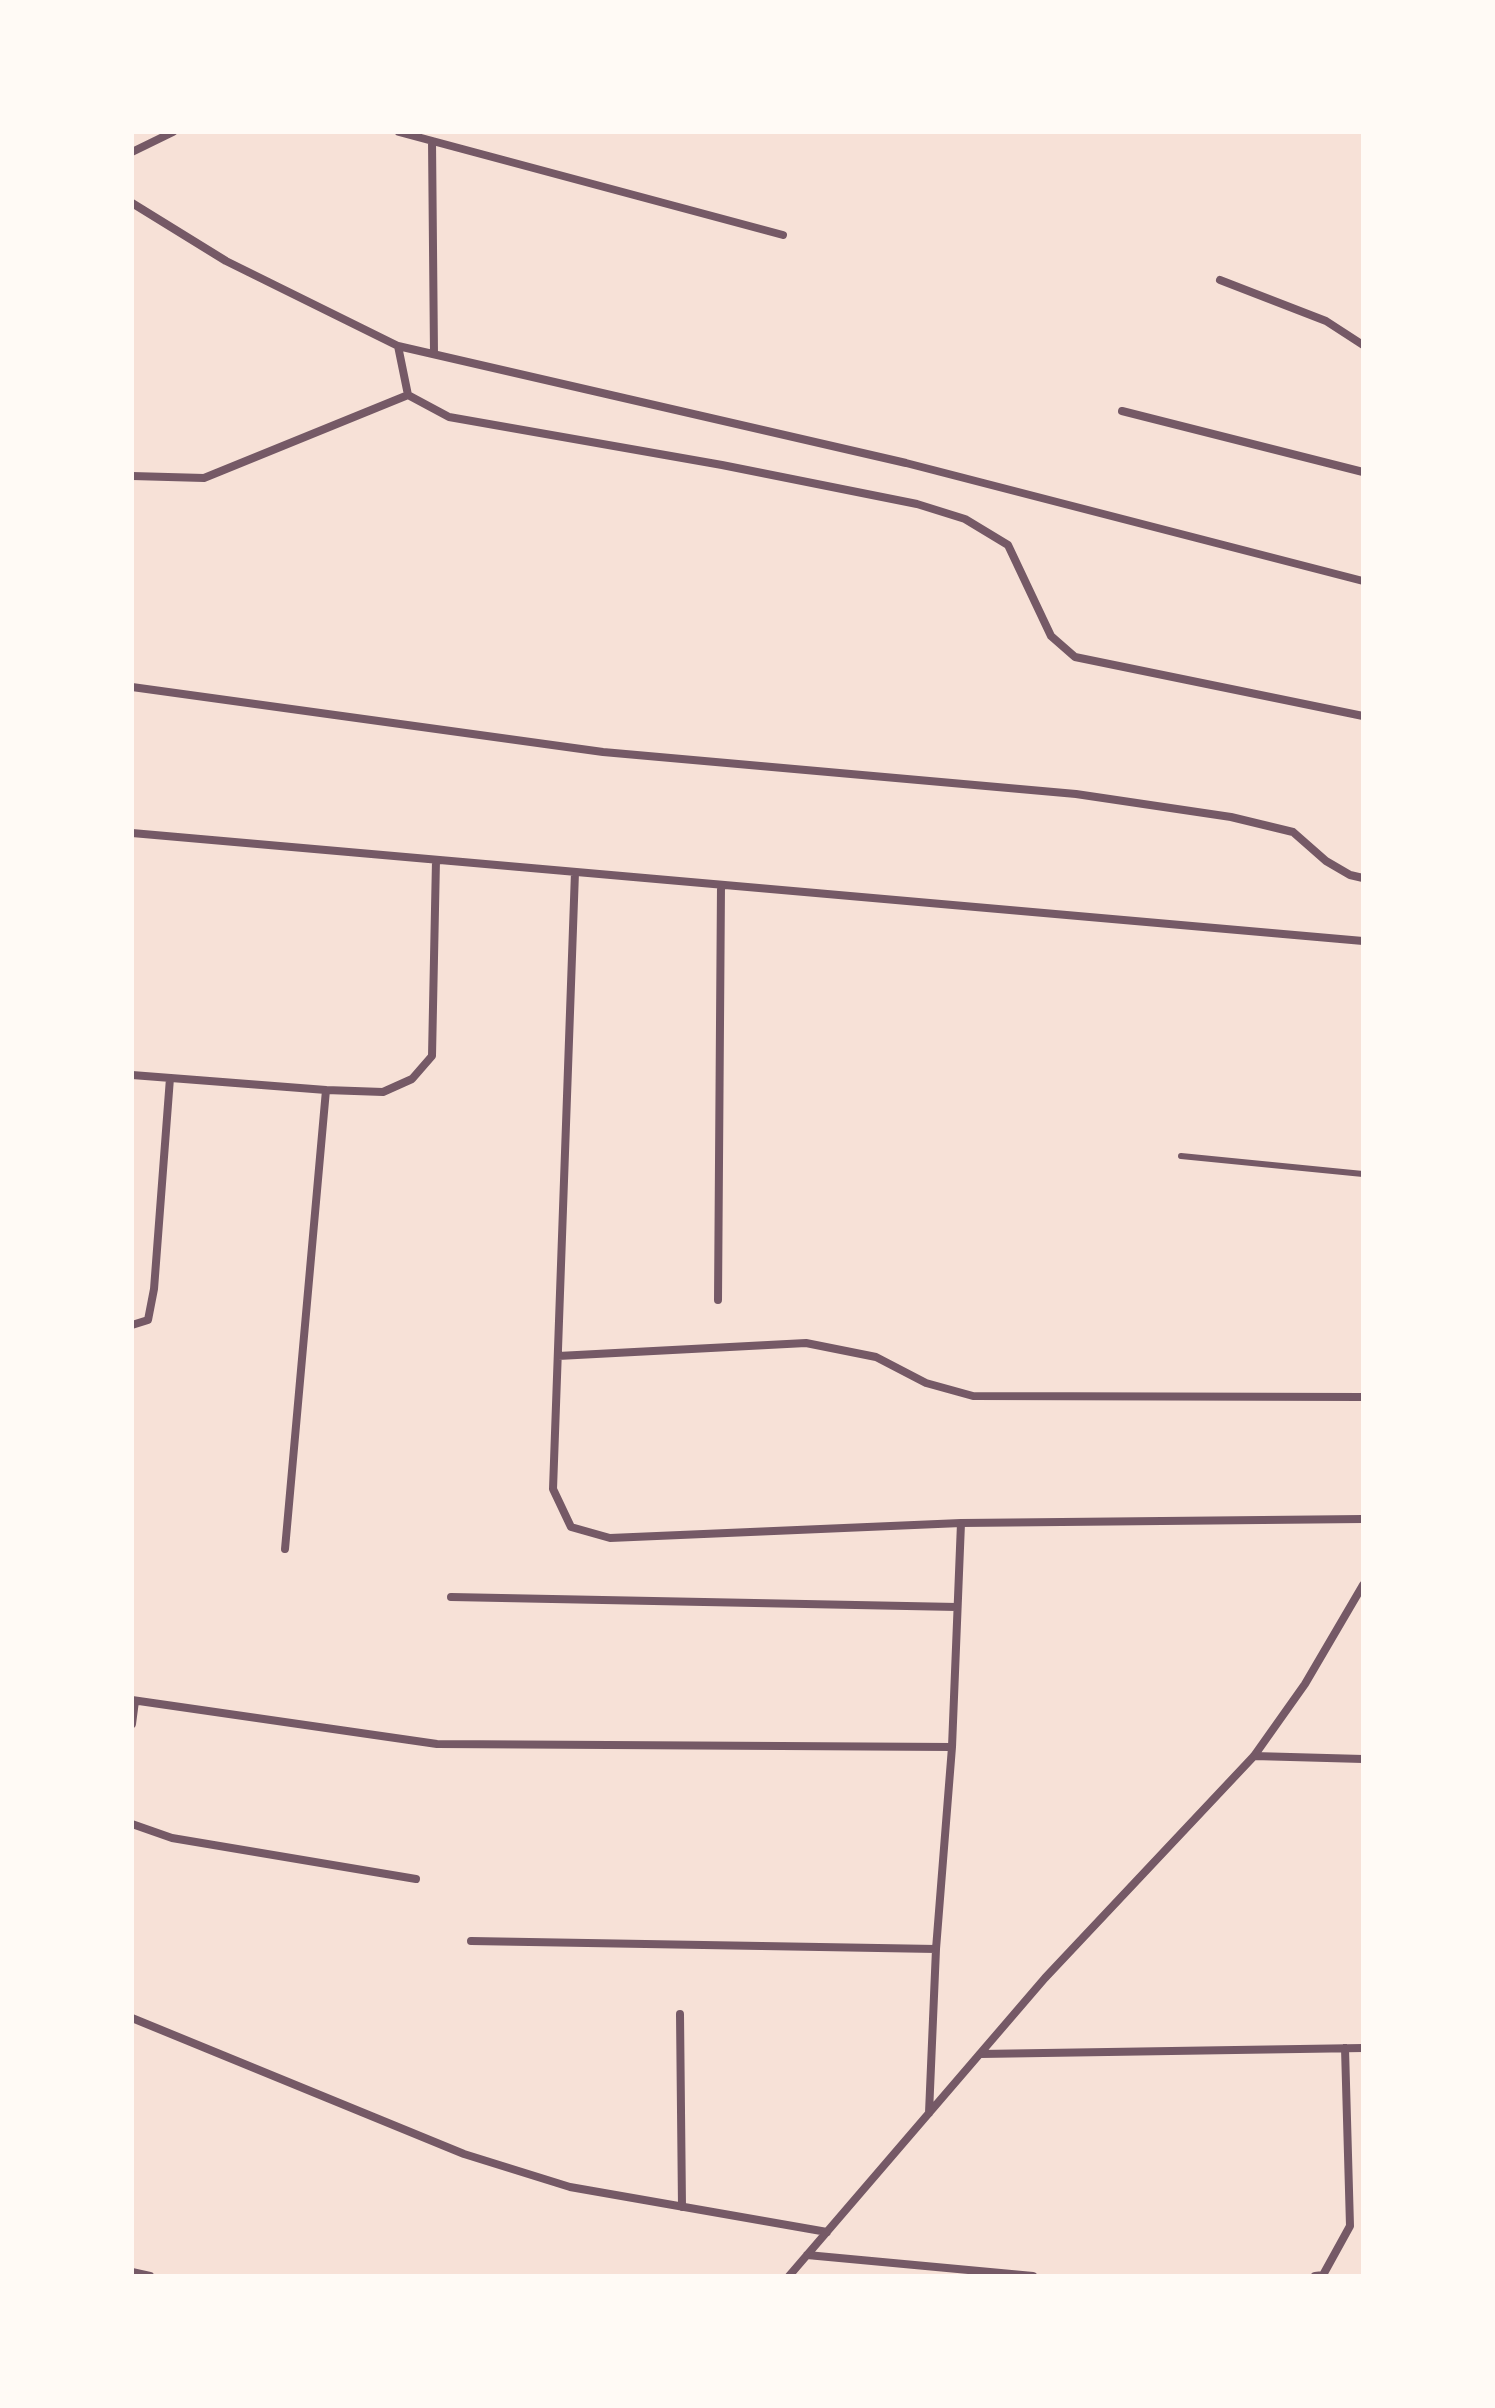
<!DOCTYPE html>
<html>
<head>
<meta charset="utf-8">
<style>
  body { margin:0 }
  #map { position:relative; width:1495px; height:2408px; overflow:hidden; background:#f7e1d7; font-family:Mulish,sans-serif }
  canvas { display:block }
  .frame { position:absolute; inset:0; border:134px solid #fffaf5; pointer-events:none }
</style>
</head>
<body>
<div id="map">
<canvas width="1495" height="2408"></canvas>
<div class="frame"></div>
</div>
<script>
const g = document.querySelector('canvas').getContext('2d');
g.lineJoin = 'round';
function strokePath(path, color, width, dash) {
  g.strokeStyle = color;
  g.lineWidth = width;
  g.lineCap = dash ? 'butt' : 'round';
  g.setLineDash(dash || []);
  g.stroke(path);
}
const service = new Path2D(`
  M1181,1156L1363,1174`);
const minor = new Path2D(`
  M399,132L783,235
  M432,141L434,354
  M132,152L173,132
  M132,203L226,261L398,346L906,463L1363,581
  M1220,280L1326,321L1363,345
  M398,346L408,395L449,417L722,465L917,504L965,519L1008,545L1051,636L1075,657L1363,716
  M1122,411L1363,472
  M132,476L204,478L408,395
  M132,687L603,752L1076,794L1231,817L1293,832L1326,861L1350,875L1363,878
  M132,833L1363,941
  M575,872L553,1489L571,1527L610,1538L961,1523L1363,1519
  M132,1075L326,1090L383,1092L412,1079L432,1056L436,860
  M718,1300L721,885
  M132,1325L148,1320L154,1289L170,1078
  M558,1356L806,1343L876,1357L926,1383L973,1396L1363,1397
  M285,1549L326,1090
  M451,1597L957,1607
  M132,1700L437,1744L952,1747
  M132,1724L135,1701
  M1254,1756L1363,1759
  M132,1824L172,1838L416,1879
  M471,1941L936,1949
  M680,2014L682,2207
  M132,2018L464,2154L570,2187L827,2232
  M980,2054L1363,2048
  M929,2113L936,1949L952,1747L961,1523
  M807,2255L1033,2276
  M132,2272L150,2276
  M789,2276L1045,1978L1254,1756L1305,1684L1363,1585
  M1315,2276L1323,2275L1350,2226L1345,2048`);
strokePath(service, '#755966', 6);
strokePath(minor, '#755966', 8);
</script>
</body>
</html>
